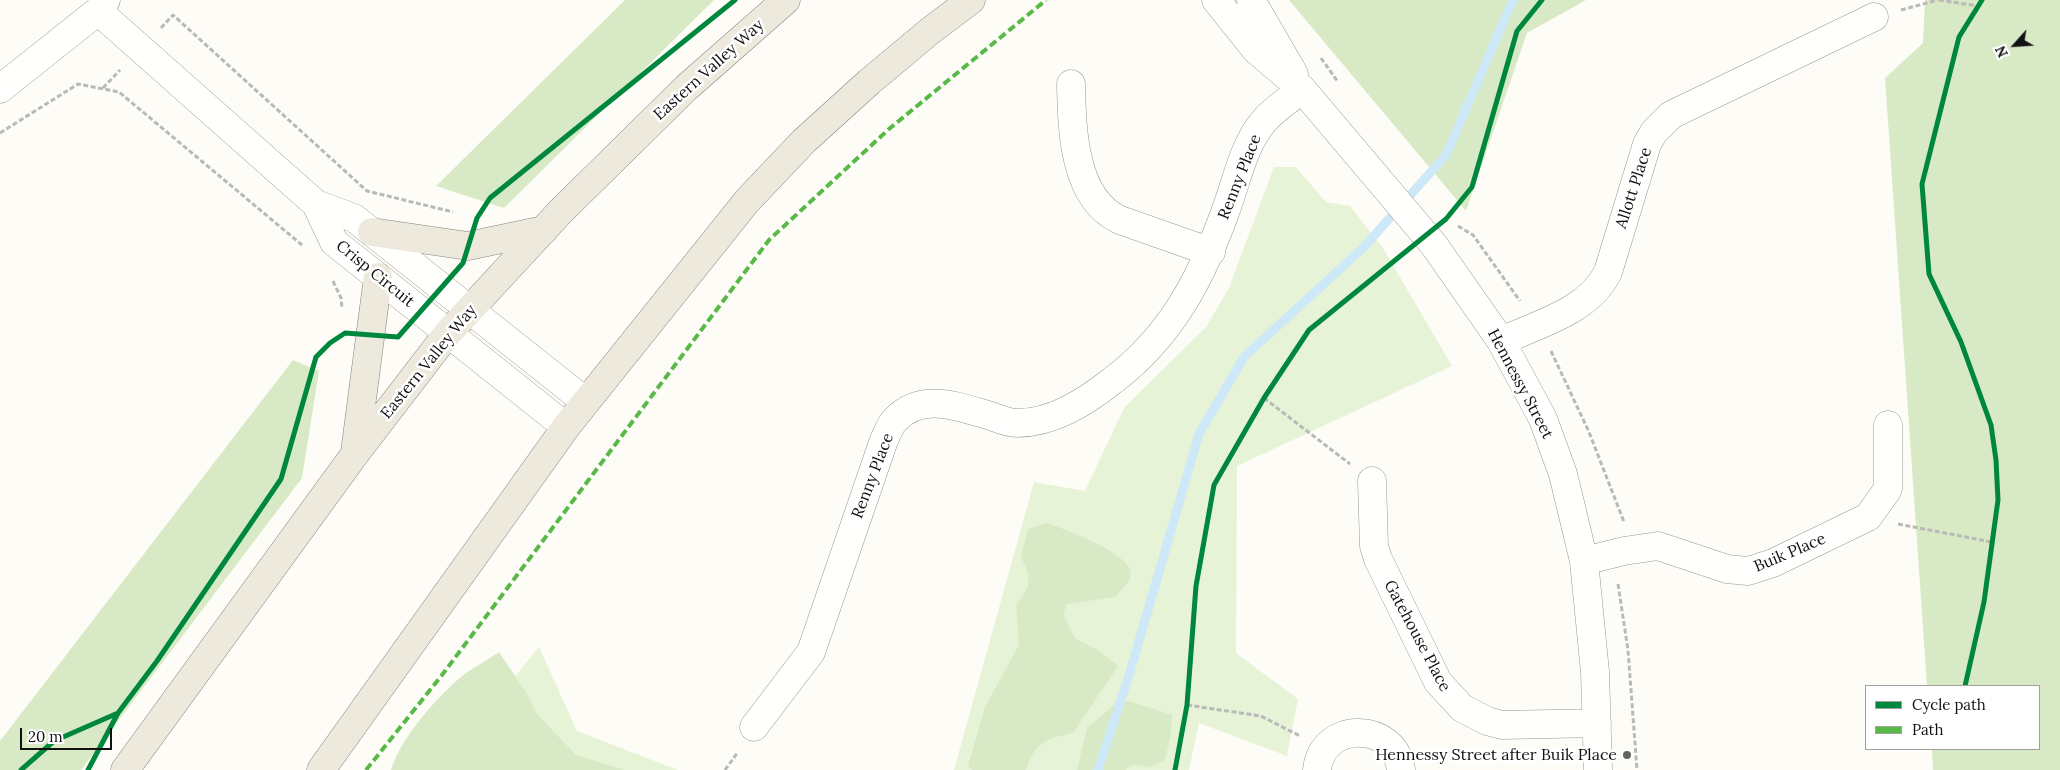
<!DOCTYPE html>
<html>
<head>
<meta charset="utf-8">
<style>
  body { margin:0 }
  #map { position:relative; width:2060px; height:770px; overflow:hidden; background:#fdfcf7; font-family:Lora,serif }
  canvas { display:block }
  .legend { position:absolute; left:1865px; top:685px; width:175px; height:65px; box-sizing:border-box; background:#fff; border:1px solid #a0a0a0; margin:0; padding:6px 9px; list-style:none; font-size:15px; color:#111 }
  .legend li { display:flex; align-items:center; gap:10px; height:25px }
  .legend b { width:25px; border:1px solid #a0a0a0 }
  .north { position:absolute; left:1990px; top:20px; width:50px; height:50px; -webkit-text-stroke:4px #fff; paint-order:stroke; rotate:244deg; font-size:14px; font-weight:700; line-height:20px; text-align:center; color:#111 }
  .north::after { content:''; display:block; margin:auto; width:18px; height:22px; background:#111; clip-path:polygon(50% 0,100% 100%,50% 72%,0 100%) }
  .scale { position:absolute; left:20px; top:728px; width:92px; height:22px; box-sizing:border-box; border:2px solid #111; border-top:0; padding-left:6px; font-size:15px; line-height:18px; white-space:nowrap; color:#111; -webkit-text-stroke:4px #fff; paint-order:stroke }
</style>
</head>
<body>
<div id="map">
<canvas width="2060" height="770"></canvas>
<ul class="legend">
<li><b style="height:6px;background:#00873e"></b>Cycle path</li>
<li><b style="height:6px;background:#58b947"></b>Path</li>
</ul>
<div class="north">N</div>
<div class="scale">20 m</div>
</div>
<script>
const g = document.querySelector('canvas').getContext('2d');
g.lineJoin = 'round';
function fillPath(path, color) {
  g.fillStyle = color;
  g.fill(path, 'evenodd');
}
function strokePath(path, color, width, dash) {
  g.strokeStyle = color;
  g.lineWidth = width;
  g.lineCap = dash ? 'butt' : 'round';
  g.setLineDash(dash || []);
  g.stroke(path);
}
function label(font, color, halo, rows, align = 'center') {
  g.font = font + ' Lora,serif';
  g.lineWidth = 5;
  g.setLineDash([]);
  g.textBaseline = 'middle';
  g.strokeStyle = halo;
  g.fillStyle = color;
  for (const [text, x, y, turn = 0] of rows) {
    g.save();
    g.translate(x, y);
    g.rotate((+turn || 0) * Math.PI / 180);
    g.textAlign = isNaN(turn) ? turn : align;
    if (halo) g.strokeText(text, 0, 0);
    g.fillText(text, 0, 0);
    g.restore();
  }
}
const green = new Path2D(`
  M1274,167H1296L1326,202L1350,206L1383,248L1452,366L1237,466L1236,653L1298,699L1287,756L1199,723L1189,770H954L1034,482L1085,491L1124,408L1206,327L1229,288Z
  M539,647L577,731L678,770H438Z`);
const forest = new Path2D(`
  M625,0H714L504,208L436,186Z
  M1289,0H1586L1527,33L1466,211Z
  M1925,0H2060V770H1933L1932,749H2039V686H1927L1885,78L1923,43Z
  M293,360L319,371L302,478L81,770H0V741Z
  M1046,523C1065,529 1121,550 1130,569C1131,572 1130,577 1130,580L1115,597L1067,604L1063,614L1075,638L1099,651L1118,666L1073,733C1047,738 1034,743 1026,770H972L968,766L985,707L1019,645L1016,605C1032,587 1031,577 1021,557L1028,529Z
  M499,652L526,692L537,714L576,755L625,770H391C401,737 439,694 466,673C477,666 488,659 499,652Z
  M1129,701L1172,715L1171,733L1165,760L1151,767L1135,765L1126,768V770H1077L1087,728L1114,705Z`);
const stream = new Path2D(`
  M1098,770L1130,672L1199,434L1244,357L1363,248L1446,155L1513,0`);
const path = new Path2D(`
  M1939,0L1978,6
  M1901,10L1938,0
  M161,28L173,15L367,191L453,212
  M1321,58L1338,82
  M103,88L120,70
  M0,133L78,84L119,92L302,245
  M1458,226L1473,235L1520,301
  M333,281L341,298L342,308
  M1551,351L1589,432L1624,522
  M1264,398L1350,464
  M1898,524L1992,542
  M1618,584L1628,650L1637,770
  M1187,705L1261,716L1300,736
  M725,770L738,752`);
const minor = new Path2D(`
  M1216,0L1256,50L1302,89L1434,245L1501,341L1543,419L1563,474L1584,561L1595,672L1598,770
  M1251,0L1294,74
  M98,11L316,204L354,218L586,402
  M1071,84C1072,128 1073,199 1120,220L1211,252
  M0,89L98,11L106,0
  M316,204L334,242L566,427
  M1501,341C1539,324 1589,311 1608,272L1647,144L1654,132L1671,115L1874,17
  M1372,481L1374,546L1378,559L1438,682L1462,708L1487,721L1502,725L1597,723
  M1584,561L1624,551L1658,546L1727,569L1748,571L1773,563L1868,517L1888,489V425
  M754,727L811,652L884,440C887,434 890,425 895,420C922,391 959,407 991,416C999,419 1008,423 1017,423C1052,423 1084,403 1112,381C1172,336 1202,277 1227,207C1237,179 1244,144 1264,121C1274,109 1290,99 1302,89
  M1317,770C1322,720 1396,721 1401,770`);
const major = new Path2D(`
  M372,232L468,246L544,230
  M355,452L378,277
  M125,770L355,454L448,333L561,211L686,88L786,0
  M321,770L566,427L747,201L804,141L869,82L930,31L971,0`);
const quiet = new Path2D(`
  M366,770L442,675L769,240L889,129L1046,0`);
const cycleway = new Path2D(`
  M1965,686L1984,602L1998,500L1996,460L1991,425L1961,342L1929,274L1922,184L1959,37L1982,0
  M21,770L54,741L118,713L157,661L281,479L316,357L330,343L345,333L398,337L463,263L477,218L490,198L735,0
  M88,770L118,713
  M1175,770L1187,705L1196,586L1214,485L1264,398L1309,330L1446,219L1472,187L1517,31L1542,0`);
const markers = [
  [1627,755,5,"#646362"]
];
const streetNames = [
  ["Eastern Valley Way",709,70,-42],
  ["Renny Place",1240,177,-68],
  ["Allott Place",1634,188,-72],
  ["Crisp Circuit",375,274,39],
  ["Eastern Valley Way",429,362,-51],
  ["Hennessy Street",1520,384,62],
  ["Renny Place",873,476,-69],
  ["Buik Place",1790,553,-23],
  ["Gatehouse Place",1417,636,62]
];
const poiNames = [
  ["Hennessy Street after Buik Place",1617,755]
];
fillPath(green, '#e7f3d7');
fillPath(forest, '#d8eac5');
strokePath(stream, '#cde8f7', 9);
strokePath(minor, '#979795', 29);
strokePath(major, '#858482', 29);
strokePath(path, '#b9b9b8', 3, [5, 2.5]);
strokePath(minor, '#fffffe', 28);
strokePath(major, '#ede9dc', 28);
strokePath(quiet, '#58b947', 4, [8, 4]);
strokePath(cycleway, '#00873e', 5);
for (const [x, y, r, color] of markers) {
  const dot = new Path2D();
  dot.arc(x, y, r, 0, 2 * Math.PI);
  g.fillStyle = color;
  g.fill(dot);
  strokePath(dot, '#fff', 2);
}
label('16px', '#111', '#fff', streetNames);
label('16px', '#111', '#fff', poiNames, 'right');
</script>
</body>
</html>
